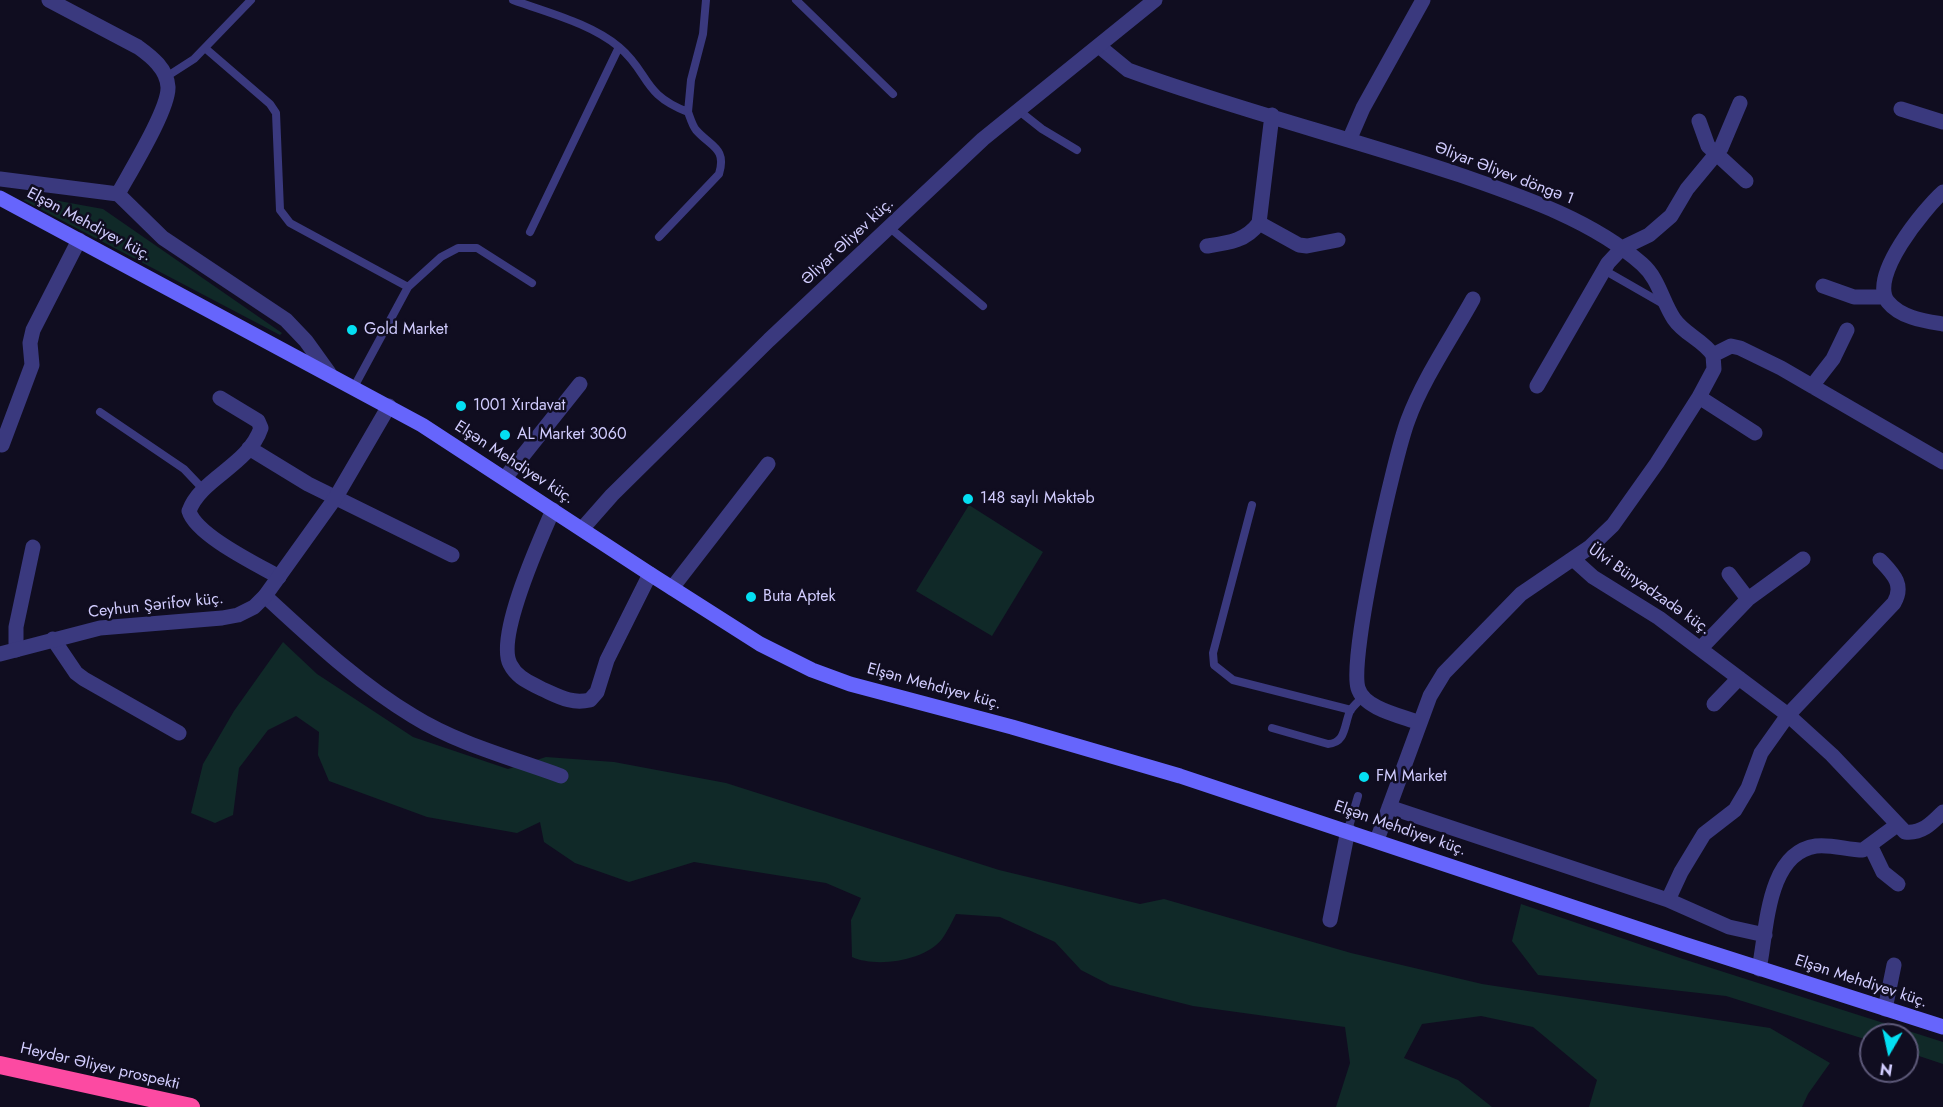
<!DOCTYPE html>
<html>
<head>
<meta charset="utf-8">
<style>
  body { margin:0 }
  #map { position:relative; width:1943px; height:1107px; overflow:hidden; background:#100d20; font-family:Jost,sans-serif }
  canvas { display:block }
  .north { position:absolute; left:1859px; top:1023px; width:60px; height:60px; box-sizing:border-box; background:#100d20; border:2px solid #5d5979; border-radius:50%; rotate:189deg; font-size:16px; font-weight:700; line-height:24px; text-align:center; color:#d1ccfe }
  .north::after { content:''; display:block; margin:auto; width:21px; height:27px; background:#04dff2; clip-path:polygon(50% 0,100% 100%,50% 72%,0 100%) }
</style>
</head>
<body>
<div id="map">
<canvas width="1943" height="1107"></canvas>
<div class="north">N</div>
</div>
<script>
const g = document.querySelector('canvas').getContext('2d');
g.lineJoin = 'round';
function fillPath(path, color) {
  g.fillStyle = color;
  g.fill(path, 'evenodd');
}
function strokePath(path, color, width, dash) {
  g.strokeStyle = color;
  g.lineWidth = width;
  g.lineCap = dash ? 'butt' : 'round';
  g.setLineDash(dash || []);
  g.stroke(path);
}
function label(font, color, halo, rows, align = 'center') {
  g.font = font + ' Jost,sans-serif';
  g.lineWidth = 5;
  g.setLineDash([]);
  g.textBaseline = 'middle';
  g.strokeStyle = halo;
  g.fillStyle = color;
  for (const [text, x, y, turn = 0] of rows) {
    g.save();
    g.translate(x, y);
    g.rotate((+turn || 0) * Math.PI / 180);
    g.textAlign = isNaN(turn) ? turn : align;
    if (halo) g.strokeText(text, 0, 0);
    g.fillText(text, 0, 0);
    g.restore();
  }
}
const green = new Path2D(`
  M37,197L103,209L282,333L280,335L23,200Z
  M969,505L1043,552L992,636L916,591Z
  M283,642L317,674L413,737L508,769L546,757L614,762L726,783L999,870L1140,904L1164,899L1351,953L1482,984L1770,1028L1830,1063L1808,1094L1802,1107H1589L1597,1080L1533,1027L1481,1016L1422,1024L1404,1058L1458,1080L1492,1107H1336L1350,1063L1345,1027L1193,1006L1110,985L1081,970L1055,942L1000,917L956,914C952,922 947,932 942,939C925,961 876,968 852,957L851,920L861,898L826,883L694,862L629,882L575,863L544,842L540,822L517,833L427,817L329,781L318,755L319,732L296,716L268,730L239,768L233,815L215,823L191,813L203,764L234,711Z
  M1521,904L1683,959L1943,1042V1064L1907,1052V1035H1871V1041L1726,996L1538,975L1512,941Z`);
const service = new Path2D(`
  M513,0C548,13 590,23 619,47C650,73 641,94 688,112C690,117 692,125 696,130C711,147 727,148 719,174L659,237
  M796,0L893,94
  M205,48L270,104L276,113L280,210L290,223L408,287
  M166,77L194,59L251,0
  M1018,110L1042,129L1077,150
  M688,112L691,80L703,34L706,0
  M890,228L983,306
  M530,232L619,47
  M1604,270L1665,305
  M354,387L408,287L441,257L458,248H477L532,283
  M100,412L184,469L203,489
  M1252,505L1213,653L1214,665L1233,680L1351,710
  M1272,728L1328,744C1346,743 1344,725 1350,711C1353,706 1359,701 1363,697
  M1348,830L1358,796`);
const minor = new Path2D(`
  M49,0L138,47C152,57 167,69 168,87C169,109 130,172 118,194
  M1100,47L1128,70C1237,110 1350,138 1460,175C1523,197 1592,220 1642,264C1659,279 1662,301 1674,319C1684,334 1703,340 1713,355L1714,369L1699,397L1657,463L1613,525L1590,547L1521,594L1444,673L1430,696L1377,840
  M1901,109L1943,122
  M1699,121L1708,146L1746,181
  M1350,138L1363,108L1423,0
  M0,179L118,194L163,238L286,320L306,341L329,373
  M1943,192C1924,209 1868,277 1888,302C1901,318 1925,321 1943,324
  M1259,223L1299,245L1307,246L1338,240
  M1207,246C1228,243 1246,241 1259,223L1272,115
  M1823,286L1854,297H1885
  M1713,355L1731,346L1740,348L1781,368L1943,462
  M1537,386L1608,263L1622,248L1649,235L1671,216L1687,189L1721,148L1740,103
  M1812,386L1833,359L1847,330
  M1699,397L1755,433
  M220,398L258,421L261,428C248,466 201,478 189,511C196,535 256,564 279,577
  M2,445L32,365L30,343L33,330L79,240
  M249,448L308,484L452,555
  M505,478L580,384
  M553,510C540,540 496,636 510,664C517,678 529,682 542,689C560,697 571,704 590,700L597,692L607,660L650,574
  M1573,559L1593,577L1659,618L1788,715L1832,755L1905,832C1922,834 1932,823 1943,812
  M1729,574L1748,599
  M672,588L768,464
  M265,596C312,639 358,683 413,716C458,744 512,758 561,776
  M53,639L76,673L84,679L179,733
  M1701,648L1748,599L1803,559
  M16,650V627L33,547
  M1714,704L1739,678
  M1420,723C1402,716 1364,709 1358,688C1349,656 1394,457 1408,420C1423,379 1452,337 1473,299
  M1389,807L1668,900L1729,927L1765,935
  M1871,847L1883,872L1898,884
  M1668,900L1681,872L1704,834L1735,810L1748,788L1761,753L1788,715L1894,603C1905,584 1892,573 1880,560
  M1330,920L1348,830
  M1759,969C1767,932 1766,853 1816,846C1831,844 1848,850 1863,850L1897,825
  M1885,1009L1894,965`);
const tertiary = new Path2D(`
  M582,529L612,495L769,340L983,139L1155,0
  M0,654L100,628L222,618L238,615L254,607L265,596L336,497L389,406`);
const secondary = new Path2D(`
  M0,198L422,425L650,574L760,644L812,670L850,684L1012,727L1180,776L1684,944L1943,1027`);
const motorway = new Path2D(`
  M0,1065L191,1107`);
const markers = [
  [352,330,6,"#04dff2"],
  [461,406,6,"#04dff2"],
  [505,435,6,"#04dff2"],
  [968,499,6,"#04dff2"],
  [751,597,6,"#04dff2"],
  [1364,777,6,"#04dff2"]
];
const streetNames = [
  ["Əliyar Əliyev döngə 1",1504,174,21],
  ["Elşən Mehdiyev küç.",89,225,28],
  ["Əliyar Əliyev küç.",848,242,-43],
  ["Elşən Mehdiyev küç.",514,463,33],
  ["Ülvi Bünyadzadə küç.",1649,590,35],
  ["Ceyhun Şərifov küç.",156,606,-6],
  ["Elşən Mehdiyev küç.",934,687,15],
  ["Elşən Mehdiyev küç.",1400,829,19],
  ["Elşən Mehdiyev küç.",1861,982,18],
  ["Heydər Əliyev prospekti",100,1067,13]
];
const poiNames = [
  ["Gold Market",364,330],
  ["1001 Xırdavat",473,406],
  ["AL Market 3060",517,435],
  ["148 saylı Məktəb",980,499],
  ["Buta Aptek",763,597],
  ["FM Market",1376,777]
];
fillPath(green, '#102928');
strokePath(service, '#3a397e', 8);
strokePath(minor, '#3a397e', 15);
strokePath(tertiary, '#3a397e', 15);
strokePath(secondary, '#6665fc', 15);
strokePath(motorway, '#fc4aa2', 18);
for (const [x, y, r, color] of markers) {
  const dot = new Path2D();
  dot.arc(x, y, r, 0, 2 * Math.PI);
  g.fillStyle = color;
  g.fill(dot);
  strokePath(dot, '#100d20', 2);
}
label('16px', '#d1ccfe', '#100d20', streetNames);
label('16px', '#d1ccfe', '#100d20', poiNames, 'left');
</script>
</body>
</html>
